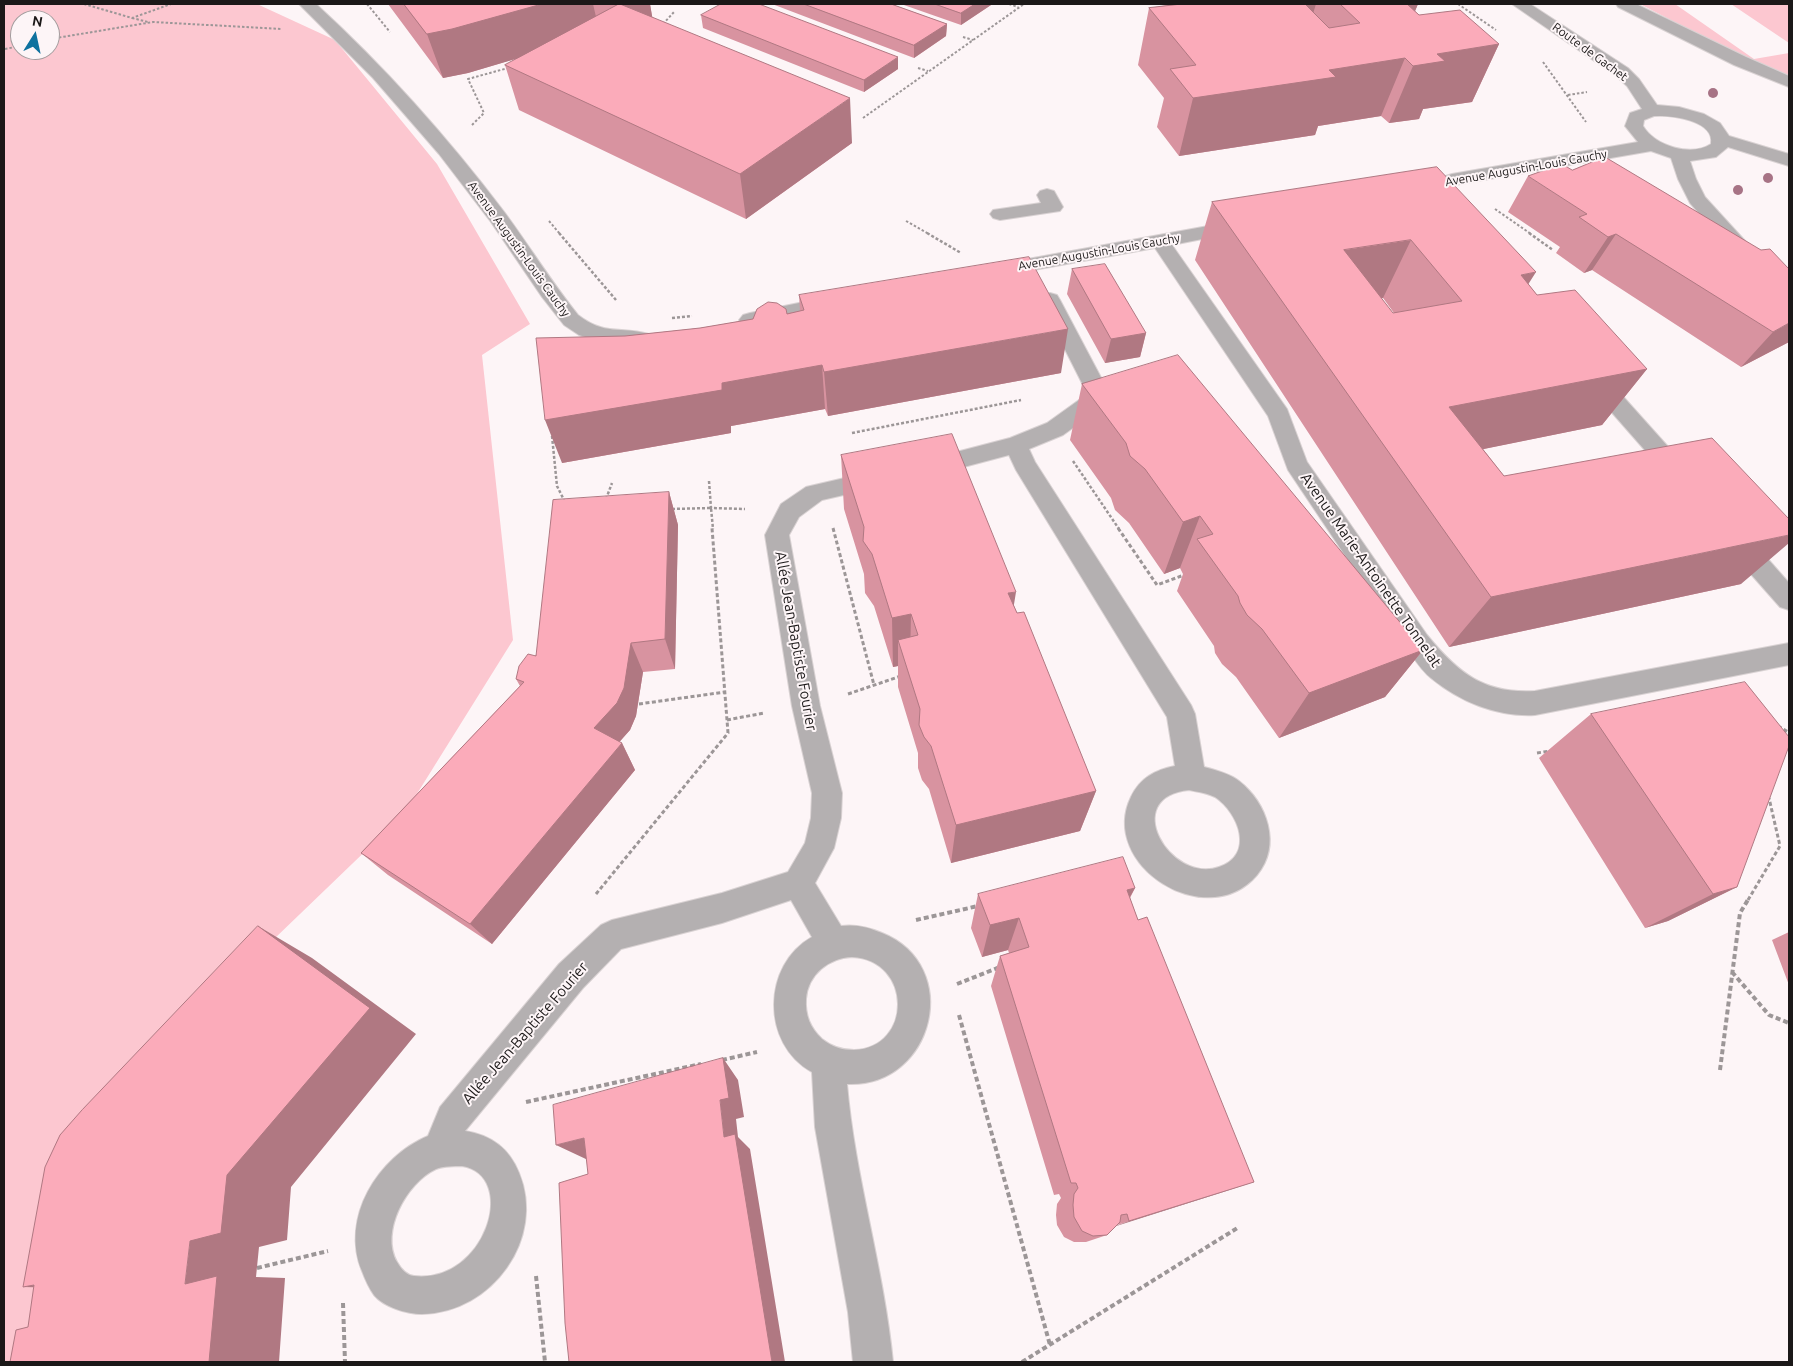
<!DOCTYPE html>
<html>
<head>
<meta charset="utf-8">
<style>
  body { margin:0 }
  #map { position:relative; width:1793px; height:1366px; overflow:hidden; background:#fdf5f7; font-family:Ubuntu,sans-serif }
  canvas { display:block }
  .frame { position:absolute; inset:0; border:5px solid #1b1818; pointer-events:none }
  .north { position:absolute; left:10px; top:10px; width:50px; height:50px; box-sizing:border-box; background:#fdf5f7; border:1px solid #a39d9e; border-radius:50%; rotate:10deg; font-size:14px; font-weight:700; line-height:20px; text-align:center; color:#1b1818 }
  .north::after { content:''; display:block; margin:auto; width:18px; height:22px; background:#0f729f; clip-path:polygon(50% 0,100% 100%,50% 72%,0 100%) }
</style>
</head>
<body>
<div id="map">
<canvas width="1793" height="1366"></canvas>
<div class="frame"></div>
<div class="north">N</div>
</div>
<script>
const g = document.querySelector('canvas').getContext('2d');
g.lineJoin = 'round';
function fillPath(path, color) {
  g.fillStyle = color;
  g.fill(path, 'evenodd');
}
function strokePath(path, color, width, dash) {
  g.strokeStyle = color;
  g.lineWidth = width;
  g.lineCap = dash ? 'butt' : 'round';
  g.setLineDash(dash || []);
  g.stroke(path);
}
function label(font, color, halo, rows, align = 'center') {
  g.font = font + ' Ubuntu,sans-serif';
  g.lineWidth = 4;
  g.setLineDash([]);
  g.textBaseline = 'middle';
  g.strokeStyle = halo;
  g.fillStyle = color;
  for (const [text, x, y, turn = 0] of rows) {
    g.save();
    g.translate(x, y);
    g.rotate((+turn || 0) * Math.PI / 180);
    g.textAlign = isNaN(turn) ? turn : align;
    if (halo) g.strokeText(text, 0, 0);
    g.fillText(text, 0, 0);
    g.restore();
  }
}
const green = new Path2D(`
  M4,4H257L335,40L437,164L530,324L482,355L513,640L405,813L116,1091L53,1362H4ZM20,20H50V50H20Z
  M1640,4H1675L1754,59L1789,53V78L1748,60Z
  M1731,4H1789V43Z`);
const pathFar3 = new Path2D(`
  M84,4L132,18L171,4
  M367,4L390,32
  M1009,4L1018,7
  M1458,4L1496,30
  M132,18L148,22
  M663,24L674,12
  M963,37L973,40
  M50,39L153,22L282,29
  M5,49L20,46
  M1543,62L1586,122
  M918,68L928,71
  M1568,95L1587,92
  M863,118L1024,4
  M472,125L484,113L468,79L508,68
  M1495,209L1531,234
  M549,221L560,234
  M906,221L929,234`);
const pathFar2 = new Path2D(`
  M559,233L616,300
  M927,233L961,253
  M1529,233L1553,250
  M672,318L692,316
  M852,433L1021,400
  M552,436L557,486L565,502
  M1073,461L1119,529
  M709,481L711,508L745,509
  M606,499L612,483
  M672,509L711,508L713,529`);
const pathFar1 = new Path2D(`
  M833,528L874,685
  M1118,528L1157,585L1184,575
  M848,694L901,676
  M639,704L725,692
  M727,720L764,713
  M1778,726L1788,732
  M1537,753L1550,751
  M596,894L728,733L712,528
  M1748,900L1780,846L1769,798`);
const path = new Path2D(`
  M916,920L978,906
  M1732,972L1769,1015L1789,1023
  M957,984L1000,967
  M959,1015L1050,1345
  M722,1060L757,1052
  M1720,1070L1740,913L1749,898
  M526,1102L701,1064
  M257,1268L328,1251
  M536,1276L545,1362
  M343,1303L345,1362
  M1022,1362L1239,1227`);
const lane = new Path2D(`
  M1616,4H1636L1746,57L1789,76V87L1734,65L1618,7Z
  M1047,189L1054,191L1063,207L1060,211L1000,220L993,218L990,214L993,210L1041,203L1037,195L1040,191Z`);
const street = new Path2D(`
  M299,4H316C385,67 448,138 505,213C530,247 552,283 578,315C605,336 620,326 649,334L652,339L649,344L632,346L604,343L579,335L564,325L542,297L491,222L439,154L373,78Z
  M1512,4H1530L1628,68L1639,79L1657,105L1679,107L1704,114L1720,123L1729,136L1789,154V166L1728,147L1716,157L1690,161L1696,179L1705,197L1789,289V309L1782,307L1690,203L1678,179L1671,158L1651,151L1455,185L1415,198L1408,196L1406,192L1408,188L1452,174L1638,142L1625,126L1630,113L1642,109L1627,86L1616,76ZM1654,116C1671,115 1715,120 1711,144C1691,157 1655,146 1643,126L1644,120Z
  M1241,220L1248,222L1251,226L1248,230L1172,245L1287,409L1307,462L1427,635C1458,673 1484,694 1535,691L1789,643V665L1535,715C1497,717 1460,702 1431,678C1422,671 1415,660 1409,651L1288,470L1268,416L1155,248L995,277L988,276L985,271L988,266L995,265Z
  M1050,293L1057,295L1060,300L1106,387L1109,398L1106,404L1063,435L1029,449L1035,462L1191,705L1195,714L1204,767C1216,770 1230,774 1239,781C1267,803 1282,845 1257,875C1207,934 1098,865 1131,797C1140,778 1155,770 1175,766L1167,717L1016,470L1009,455L926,477L918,474L914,468L918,462L1010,438L1047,423L1086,395L1084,387L1040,300L1043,295ZM1189,790C1198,792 1207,793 1215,797C1239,813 1255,855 1219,867C1170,884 1119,797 1189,790Z
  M838,295L845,297L848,302L845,307L750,327L743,325L739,320L743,315L750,313Z
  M1594,370L1602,373L1688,469L1692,475L1688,481L1680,484L1672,481L1586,383L1583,378L1586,373Z
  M879,470L887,473L891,479L887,485L822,500L799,517L789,535L820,706L842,793L841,818L834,848L815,883L841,926C856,924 868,927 882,933C964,966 934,1088 847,1084C855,1178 884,1268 893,1362H853L848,1312L815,1127L812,1072C761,1044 762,965 812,937L791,900L722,923L621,949L583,988L465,1131C491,1135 509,1148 519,1173C546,1238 492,1313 422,1314C407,1314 384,1307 374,1295C369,1288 365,1279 362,1271C340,1218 378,1157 428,1136L440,1107L559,964L601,925L612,920L722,893L788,872L805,843L811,818L812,793L792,706L765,535L781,504L806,487ZM852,957C913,960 913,1048 854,1050C842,1050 832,1047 822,1039C810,1028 805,1015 806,999C808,974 829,958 852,957ZM462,1166C519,1175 486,1284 414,1276C406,1275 401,1269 397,1262C380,1232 406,1183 436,1169C443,1166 454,1166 462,1166Z
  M1736,530L1745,533L1789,583V610L1780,607L1727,547L1723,540L1727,533Z`);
const trees = [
  [1713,93],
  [1768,178],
  [1738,190]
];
const wall = new Path2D(`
  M388,4H650L652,17L852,143L746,219L519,110L505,65L518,58L468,73L443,78Z
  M772,4H891L947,24L946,36L914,58Z
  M901,4H991V5L961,25Z
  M1169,4H1418L1415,11L1419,15L1499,44L1472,102L1423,109L1419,119L1389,123L1381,116L1318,126L1315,135L1179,156L1157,127L1164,98L1138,65L1149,8L1168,5Z
  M701,15L898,69L864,92L703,28Z
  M1437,167L1537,295L1647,369L1602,425L1483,449L1504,476L1741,584L1449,647L1195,260L1212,202ZM1381,298H1383L1394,313H1393Z
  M1528,176L1789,342L1741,367L1592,270L1584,273L1556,253L1560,247L1508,212Z
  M1072,269L1146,333L1140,357L1105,363L1067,294Z
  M799,295L1061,373L828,416L825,409L731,426V433L562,463L625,336L700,328L800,311Z
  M1082,384L1423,650L1385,697L1279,738L1236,677L1222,664L1215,653L1214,646L1177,591L1183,574L1180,568L1164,574L1129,523L1115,510L1111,498L1070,440Z
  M841,455L1014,606L1096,791L1080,831L951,863L929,789L922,780L918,768V753L898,687V666L893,667L874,606L865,593L864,574L844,509Z
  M669,492L678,525L675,669L643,672L636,716L630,730L619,742L622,743L635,770L492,944L388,875L361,853L520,686L516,679Z
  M1591,714L1737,887L1668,921L1645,928L1539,758Z
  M1135,888L1130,898L1138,920L1254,1182L1117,1225L1107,1235L1086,1242H1074L1064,1237L1057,1225L1056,1215L1057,1204L1061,1198L1059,1194L1054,1195L991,986L1000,956L1009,953L1008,950L982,957L971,928L978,894Z
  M1789,932V985L1772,940Z`);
const shadedWall = new Path2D(`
  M542,4H593L600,34L468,73L443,78L427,34Z
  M615,4H650L654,27L624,44Z
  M975,4H991V5L961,25V13Z
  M1288,4H1316L1304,43Z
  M1370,4H1418L1408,28Z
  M947,24L946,36L914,58V45Z
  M1499,44L1472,102L1423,109L1419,119L1389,123L1413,66L1437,54Z
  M898,57V69L864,92V80Z
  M1405,58L1381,116L1318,126L1315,135L1179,156L1193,98L1329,70Z
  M850,98L852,143L746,219L740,174Z
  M1616,234L1592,270L1584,273L1608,237Z
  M1411,240L1383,298L1319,308L1344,250Z
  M1536,272L1500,329L1521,275Z
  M1789,323V342L1741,367L1773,332Z
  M1068,329L1061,373L828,416L824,372Z
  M1146,333L1140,357L1105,363L1111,339Z
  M822,365L825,409L731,426V433L562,463L545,420L722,383Z
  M1647,369L1602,425L1415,463L1449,407Z
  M669,492L678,525L675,669L665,639Z
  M1200,516L1180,568L1164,574L1183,522Z
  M1789,535V543L1741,584L1449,647L1491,597Z
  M1016,592L1008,641V593Z
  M911,614L910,663L898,640V666L893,667L892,618Z
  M631,643L643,672L636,716L630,730L608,755L594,728Z
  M1423,650L1385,697L1279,738L1309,693Z
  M622,743L635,770L492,944L470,924Z
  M1096,791L1080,831L951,863L956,825Z
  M1737,887L1668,921L1645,928L1713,894Z
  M1135,888L1115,923L1127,890Z
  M1019,918L1008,950L982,957L990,925Z
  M258,926L312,958L416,1034L291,1187L287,1240L259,1247L256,1277L285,1278L279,1362H209L185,1284L190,1241L227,1175Z
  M723,1058L738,1080L744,1117L736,1119L738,1137L750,1149L785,1362H772L724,1137L720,1100Z
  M584,1138L588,1160L556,1145Z
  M1254,1182L1220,1193L1107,1229L1129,1221Z
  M34,1285L110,1289L23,1287Z`);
const building = new Path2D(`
  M404,4H542L452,29L427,34Z
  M619,4H620L850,98L740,174L505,65Z
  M721,4H759L898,57L864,80L701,15Z
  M804,4H891L947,24L914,45Z
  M935,4H975L961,13Z
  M1182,4H1305L1329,28L1360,23L1340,4H1407L1419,15L1460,10L1499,44L1437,54L1445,61L1413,66L1405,58L1329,70L1336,77L1193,98L1170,69L1196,65L1149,8Z
  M1605,157L1761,250L1770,249L1789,269V323L1773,332L1616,234L1608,237L1579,217L1587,214L1528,176L1562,164L1572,170Z
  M1437,167L1536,272L1521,275L1537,295L1575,290L1647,369L1449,407L1504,476L1712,438L1789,519V535L1491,597L1212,202ZM1411,240L1462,301L1393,313L1344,250Z
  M1029,257L1068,329L824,372L822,365L722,383V390L545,420L536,338L625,336L700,328L753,319L757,309L768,302L777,303L786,309L787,314L804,310L799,295Z
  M1105,264L1146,333L1111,339L1072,269Z
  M1178,355L1423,650L1309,693L1262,629L1247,615L1240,603L1238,596L1197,539L1213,534L1200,516L1183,522L1145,469L1130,456L1126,443L1082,384Z
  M952,434L1016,592L1008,593L1017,613L1024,612L1096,791L956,825L931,746L924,737L919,725L920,709L898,640L918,635L911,614L892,618L872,554L863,541L864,527L841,455Z
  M669,492L665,639L631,643L624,688L617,703L594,728L622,743L470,924L361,853L524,682L516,679L519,666L528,654L536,656L553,500Z
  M1745,682L1789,737V746L1737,887L1713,894L1591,714Z
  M1123,857L1135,888L1127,890L1138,920L1147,917L1254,1182L1129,1221L1127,1214L1121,1215L1120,1222L1107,1235L1093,1236L1082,1231L1074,1217L1073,1205L1074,1194L1078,1188L1076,1183H1071L1000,956L1029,947L1019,918L990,925L978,894Z
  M258,926L370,1008L227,1175L221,1233L190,1241L185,1284L217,1276L209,1362H10L16,1330L28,1327L34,1285L23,1287L45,1167L60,1135L82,1110Z
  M723,1058L729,1098L720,1100L724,1137L735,1134L772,1362H569L565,1323L559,1183L588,1174L584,1138L556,1145L553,1105Z`);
const farStreetnames = [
  ["Route de Gachet",1590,52,36],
  ["Avenue Augustin-Louis Cauchy",1526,168,-10],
  ["Avenue Augustin-Louis Cauchy",519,249,54],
  ["Avenue Augustin-Louis Cauchy",1099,252,-10]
];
const streetNames = [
  ["Avenue Marie-Antoinette Tonnelat",1371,570,55],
  ["Allée Jean-Baptiste Fourier",796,641,80],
  ["Allée Jean-Baptiste Fourier",525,1033,-49]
];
fillPath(green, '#fcc7d0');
strokePath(lane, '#d9d2d3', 2);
strokePath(street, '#d9d2d3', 2);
strokePath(pathFar3, '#9c9697', 2, [2.5, 2]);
strokePath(pathFar2, '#9c9697', 2.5, [3, 2]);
strokePath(pathFar1, '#9c9697', 3, [4, 2.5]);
strokePath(path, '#9c9697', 4, [5, 3]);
fillPath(lane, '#b4b0b1');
fillPath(street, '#b4b0b1');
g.fillStyle = '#a77385';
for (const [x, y] of trees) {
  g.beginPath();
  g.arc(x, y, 5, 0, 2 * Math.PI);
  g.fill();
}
fillPath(wall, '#d893a0');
fillPath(shadedWall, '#b07882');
fillPath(building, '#fbabba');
strokePath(building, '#b07882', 1);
label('12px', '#1b1818', '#fdf5f7', farStreetnames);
label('15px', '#1b1818', '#fdf5f7', streetNames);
</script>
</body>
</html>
